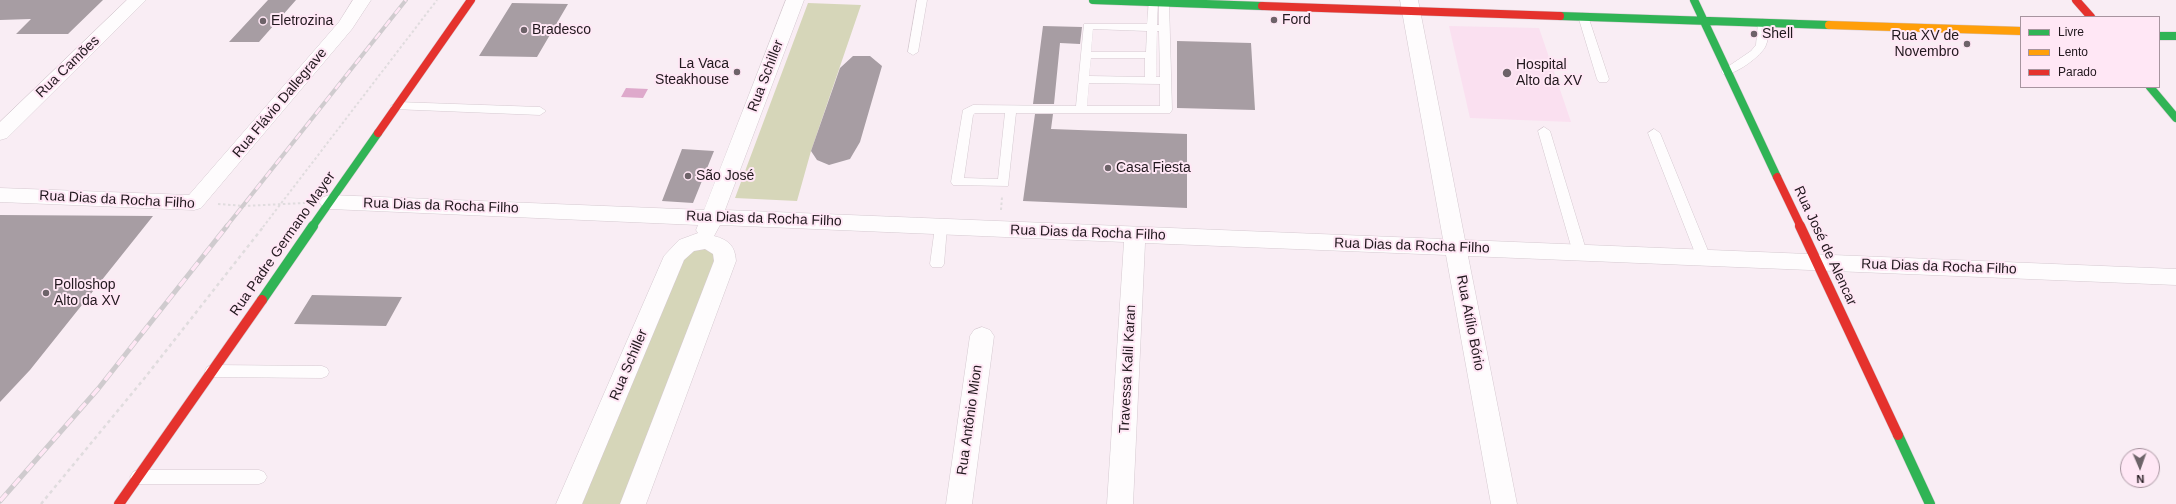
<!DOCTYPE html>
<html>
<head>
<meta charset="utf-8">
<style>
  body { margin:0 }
  #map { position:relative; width:2176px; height:504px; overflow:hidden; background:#f9edf4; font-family:Arial,sans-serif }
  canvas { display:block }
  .legend { position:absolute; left:2020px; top:16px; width:140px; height:72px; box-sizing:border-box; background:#ffe7f5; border:1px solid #a7949f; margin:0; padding:5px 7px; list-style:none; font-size:12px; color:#22181e }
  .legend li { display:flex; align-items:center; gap:8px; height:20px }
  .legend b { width:20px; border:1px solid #a7949f }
  .north { position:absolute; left:2120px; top:448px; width:40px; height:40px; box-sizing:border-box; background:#ffe7f5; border:1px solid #a7949f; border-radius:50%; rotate:178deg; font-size:11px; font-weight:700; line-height:16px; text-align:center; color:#22181e }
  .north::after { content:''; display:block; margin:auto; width:14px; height:18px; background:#6d6369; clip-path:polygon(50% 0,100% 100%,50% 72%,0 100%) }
</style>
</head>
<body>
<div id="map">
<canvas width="2176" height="504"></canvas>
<ul class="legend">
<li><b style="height:5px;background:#30b455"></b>Livre</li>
<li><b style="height:5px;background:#ff9f0a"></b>Lento</li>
<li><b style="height:5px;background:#e5322d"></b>Parado</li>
</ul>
<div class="north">N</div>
</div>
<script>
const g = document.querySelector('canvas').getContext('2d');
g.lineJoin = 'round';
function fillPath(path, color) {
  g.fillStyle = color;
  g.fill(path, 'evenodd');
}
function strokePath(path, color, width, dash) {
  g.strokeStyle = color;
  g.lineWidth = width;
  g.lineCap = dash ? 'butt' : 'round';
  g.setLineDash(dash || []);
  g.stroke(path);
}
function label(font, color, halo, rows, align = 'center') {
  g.font = font + ' Arial,sans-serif';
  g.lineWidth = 4;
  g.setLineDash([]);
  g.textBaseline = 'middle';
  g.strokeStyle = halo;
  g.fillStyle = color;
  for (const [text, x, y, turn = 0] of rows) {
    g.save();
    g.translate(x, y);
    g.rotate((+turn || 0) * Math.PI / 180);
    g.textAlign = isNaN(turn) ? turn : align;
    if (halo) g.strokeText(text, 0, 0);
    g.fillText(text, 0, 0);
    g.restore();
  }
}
const built = new Path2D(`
  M1449,26L1539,28L1571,122L1470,118Z`);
const green = new Path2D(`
  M808,3L861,5L811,151L797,201L735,198Z
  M703,248L713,251L718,259L622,504H582L684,258L694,250Z`);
const water = new Path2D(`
  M626,88L648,89L643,98L621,97Z`);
const building = new Path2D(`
  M0,0H103L68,34H16L31,19L0,20Z
  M268,0H296L259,42H229Z
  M512,3L568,4L537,57L479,56Z
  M1043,26L1082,27L1080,44L1060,43L1054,104H1033Z
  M1177,41L1251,43L1255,110L1177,108Z
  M853,56H870L882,66L860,142L850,159L829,165L817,160L811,151L840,68Z
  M1035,114H1053L1051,129L1187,134V208L1023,201Z
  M682,149L714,151L693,203L662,201Z
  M0,215L153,216L30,370L0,402Z
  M312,295L402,297L386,326L294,324Z`);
const pathFar1 = new Path2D(`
  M218,204L245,206L305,203
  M1001,210L1002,197
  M263,227L437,0`);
const path = new Path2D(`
  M41,504L143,380L264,226`);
const lane = new Path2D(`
  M917,0H927L918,52L913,55L908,52Z
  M1149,0H1157L1158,2L1157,25H1159V2L1160,0H1168L1169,2L1172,110L1170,113H1016L1008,186L953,185L951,182L963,110L973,105L1076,106L1084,24H1147ZM1093,29L1147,31L1146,52H1091ZM1157,31H1159L1160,77H1156ZM1091,58H1145V77L1089,76ZM1089,83L1160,84V106H1087ZM975,113H1005L998,179L964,178L973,115Z
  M1583,13L1588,16L1609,79L1607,82H1599L1597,79L1578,16Z
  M1763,19L1768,22C1768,29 1769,38 1766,45C1763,55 1733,77 1723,74L1721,72L1723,70L1751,51L1756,45L1758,22Z
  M397,102L540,107L546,111L540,115L393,109L391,106Z
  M1544,127L1550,131L1587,253L1585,256H1575L1573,253L1538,131Z
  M1654,129L1660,133L1711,258L1709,261H1699L1697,258L1648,133Z
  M941,222L946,224L947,227L944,264L942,267H932L930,264L935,227L936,224Z
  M212,365L322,366L327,368L329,372L327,376L322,378L212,377L207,375L205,371L207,367Z
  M138,470H259L264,472L267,477L264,482L259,484H138L133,482L130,477L133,472Z`);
const street = new Path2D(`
  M127,0H146L7,138L0,140V122Z
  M353,0H371L352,29L201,208L194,210L0,202V188L189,195L339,22Z
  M786,0H804L725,210L1443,239L1400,0H1418L1465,240L2176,269V285L1468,256L1517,504H1491L1446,255L1145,243L1133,504H1107L1124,242L720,225L714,236C729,240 735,246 736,261L646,504H620L714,261L713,254L705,249L694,251L684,260L582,504H556L664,256L679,240L698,233L696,230L698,225L330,209L323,207L319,202L323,197L330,195L704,210Z
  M982,327L990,330L994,336L972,504H946L970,336L974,330Z`);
const fastFar1 = new Path2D(`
  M1093,0L1262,6
  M1694,0L1777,177
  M1560,16L1829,25
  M2159,36H2176
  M2150,87L2176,118
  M312,227L378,133`);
const fast = new Path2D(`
  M262,300L313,226
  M1898,435L1930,504`);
const slow = new Path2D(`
  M1829,25L2021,31`);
const jamFar1 = new Path2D(`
  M2076,0L2091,17
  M1262,6L1560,16
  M378,133L471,0
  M1777,177L1801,227`);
const jam = new Path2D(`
  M1800,226L1898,435
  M119,504L262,300`);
const railFar1 = new Path2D(`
  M226,227L406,0`);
const rail = new Path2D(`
  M0,501L98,389L227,226`);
const markers = [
  [1274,20,4,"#6d6369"],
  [263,21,4,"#6d6369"],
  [524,30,4,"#6d6369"],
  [1754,34,4,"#6d6369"],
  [1967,44,4,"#6d6369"],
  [737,72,4,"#6d6369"],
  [1507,73,5,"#6d6369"],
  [1108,168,4,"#6d6369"],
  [688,176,4,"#6d6369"],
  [46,293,4,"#6d6369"]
];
const poiNames = [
  ["Ford",1282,20],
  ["Eletrozina",271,21],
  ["Bradesco",532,30],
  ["Shell",1762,34],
  ["Rua XV de",1959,36,"right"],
  ["Novembro",1959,52,"right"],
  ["La Vaca",729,64,"right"],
  ["Steakhouse",729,80,"right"],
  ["Hospital",1516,65],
  ["Alto da XV",1516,81],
  ["Casa Fiesta",1116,168],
  ["São José",696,176],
  ["Polloshop",54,285],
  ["Alto da XV",54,301]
];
const streetNames = [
  ["Rua Camões",68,67,-44],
  ["Rua Schiller",766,76,-69],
  ["Rua Flávio Dallegrave",280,103,-50],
  ["Rua Dias da Rocha Filho",117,200,3],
  ["Rua Dias da Rocha Filho",441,206,2],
  ["Rua Dias da Rocha Filho",764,219,2],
  ["Rua Dias da Rocha Filho",1088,233,2],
  ["Rua Padre Germano Mayer",283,244,-55],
  ["Rua Dias da Rocha Filho",1412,246,2],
  ["Rua José de Alencar",1825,246,65],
  ["Rua Dias da Rocha Filho",1939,267,2],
  ["Rua Atílio Bório",1470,323,79],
  ["Rua Schiller",629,365,-67],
  ["Travessa Kalil Karan",1128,369,-87],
  ["Rua Antônio Mion",970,420,-82]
];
fillPath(built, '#fae0f0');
fillPath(green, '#d6d6b9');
fillPath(water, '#dea9cb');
fillPath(building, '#a79da3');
strokePath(lane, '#d5c9d0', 1);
strokePath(street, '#d5c9d0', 1);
strokePath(fastFar1, '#d5c9d0', 9);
strokePath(fast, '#d5c9d0', 11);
strokePath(slow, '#d5c9d0', 9);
strokePath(jamFar1, '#d5c9d0', 9);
strokePath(jam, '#d5c9d0', 11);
strokePath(pathFar1, '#e0dcde', 2, [2.5, 2.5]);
strokePath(path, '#e0dcde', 2.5, [3.5, 3.5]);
fillPath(lane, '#fefcfd');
fillPath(street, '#fefcfd');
strokePath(fastFar1, '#30b455', 8);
strokePath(fast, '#30b455', 10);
strokePath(slow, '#ff9f0a', 8);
strokePath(jamFar1, '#e5322d', 8);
strokePath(jam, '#e5322d', 10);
strokePath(railFar1, '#cfcbce', 4);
strokePath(rail, '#cfcbce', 5);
strokePath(railFar1, '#ffe7f5', 2.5, [8]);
strokePath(rail, '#ffe7f5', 3.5, [10]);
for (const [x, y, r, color] of markers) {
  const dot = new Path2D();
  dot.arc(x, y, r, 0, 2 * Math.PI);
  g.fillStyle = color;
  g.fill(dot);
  strokePath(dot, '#ffe7f5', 1.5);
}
label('14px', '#22181e', '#ffe7f5', poiNames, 'left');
label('14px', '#22181e', '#ffe7f5', streetNames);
</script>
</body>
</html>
